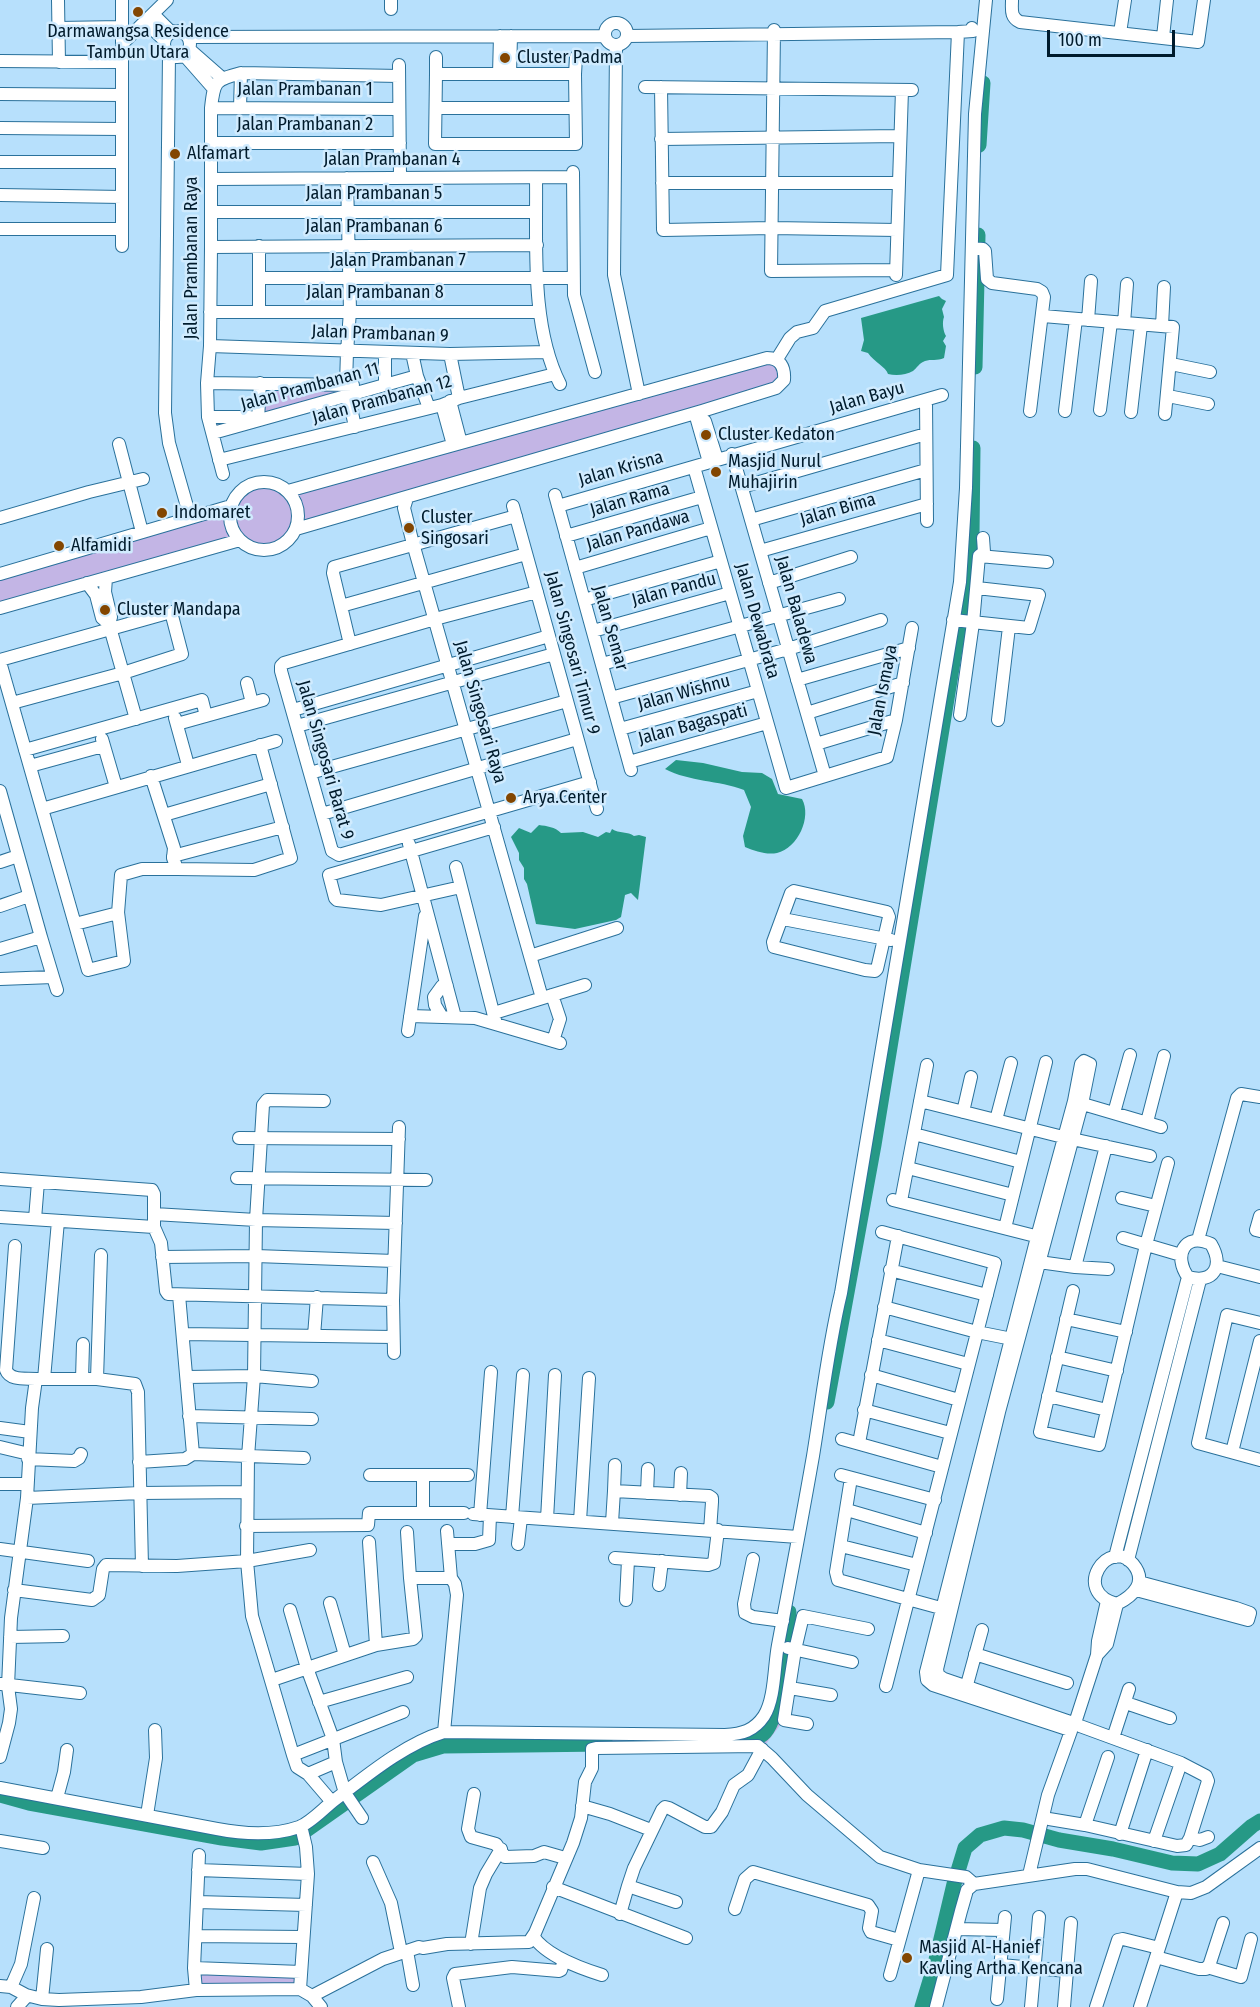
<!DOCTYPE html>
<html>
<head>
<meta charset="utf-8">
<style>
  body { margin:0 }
  #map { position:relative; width:1260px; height:2007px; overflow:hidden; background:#b7e0fc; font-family:"Fira Sans Condensed",sans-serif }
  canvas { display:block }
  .scale { position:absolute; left:1047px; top:30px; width:128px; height:27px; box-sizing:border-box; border:3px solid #001b2c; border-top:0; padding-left:8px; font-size:18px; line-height:21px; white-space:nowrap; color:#001b2c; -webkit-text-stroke:4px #d0ebfe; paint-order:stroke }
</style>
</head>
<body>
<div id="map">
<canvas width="1260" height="2007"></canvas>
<div class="scale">100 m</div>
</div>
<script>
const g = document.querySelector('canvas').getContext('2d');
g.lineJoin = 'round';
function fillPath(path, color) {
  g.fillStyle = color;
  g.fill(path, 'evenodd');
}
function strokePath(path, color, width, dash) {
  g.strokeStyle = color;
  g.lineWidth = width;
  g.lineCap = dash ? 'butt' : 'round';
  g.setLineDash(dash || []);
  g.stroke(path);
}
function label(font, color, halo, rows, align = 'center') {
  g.font = font + ' "Fira Sans Condensed",sans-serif';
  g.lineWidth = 5;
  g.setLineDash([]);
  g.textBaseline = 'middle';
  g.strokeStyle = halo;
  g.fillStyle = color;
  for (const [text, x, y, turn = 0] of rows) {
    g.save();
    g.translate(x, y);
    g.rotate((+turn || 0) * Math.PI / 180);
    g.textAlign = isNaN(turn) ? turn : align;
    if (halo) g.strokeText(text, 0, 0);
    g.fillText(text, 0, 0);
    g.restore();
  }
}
const green = new Path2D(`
  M984,73L978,162L972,535L962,607L887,1066L789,1609L785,1647L795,1650L784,1720L762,1749L592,1745L442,1746L413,1755L295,1838L261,1843L222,1838L29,1803L0,1795V1788L217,1829L285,1831L434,1735L739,1734L766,1714L960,582L973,175Z
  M774,358L784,380L395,501L296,529C284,551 260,556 239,540L0,608V574L230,506C241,481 267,474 289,491Z
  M260,383L371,388L213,433L208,417H257Z
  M194,1968L301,1972L300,1989L196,1990Z`);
const water = new Path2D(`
  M939,296L942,299L946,301L942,309L944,317C942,322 943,331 946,336L943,341L946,346L944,358C937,361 931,359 925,361C919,363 917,368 913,371C906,375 896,376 888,374C886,367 874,362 868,353L861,351L864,340L861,318Z
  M676,760L703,763L742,772L762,773L772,779L778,794L802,799C812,817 798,848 777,853C766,855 755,851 745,847L743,836L751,807L744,790C718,780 690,782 665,769Z
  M539,825C547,826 555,827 561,833L583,832L598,837L606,832L610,833L612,829C619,834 628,831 634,836L639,835L646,837L638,900L631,893L625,895L621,917L616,920L575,929L536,924L527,884L524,879V868L519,860V853L511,837L519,828L531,833Z`);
const river = new Path2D(`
  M979,145L983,83
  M975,367L978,235
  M827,1402L874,1145L962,607L972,535L973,448
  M732,1742C743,1741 754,1741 763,1734C782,1718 786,1637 789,1612
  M0,1795L29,1803L222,1838L261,1843L295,1838L413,1755L443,1746L606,1744
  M922,2007L935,1964L954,1884L965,1848L980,1835L1004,1828L1023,1830L1059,1840L1113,1849L1172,1863L1198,1864L1220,1854L1252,1826L1260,1821`);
const minor = new Path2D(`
  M58,0L59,62
  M391,0V9
  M1012,0C1012,10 1010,17 1020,22L1198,42L1204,0
  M153,14L171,32
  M145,22L164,40
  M605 34a11 11 0 1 1 22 0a11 11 0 1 1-22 0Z
  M58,28L122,27
  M774,30L771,271L896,270
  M164 44a13 13 0 1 1 26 0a13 13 0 1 1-26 0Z
  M1120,33L1125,0
  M627,36L958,32L973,31L972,28
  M188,37L605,36
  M1163,37L1167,0
  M122,44L167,0
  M616,45L614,275L639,394
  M189,49L222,78
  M169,55L165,413L169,443L190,517
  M184,55L213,88
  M436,57V74
  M0,61L122,62
  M399,65L400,178
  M436,74H575L576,144H435Z
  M499,74L500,36
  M510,74L511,36
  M575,74L576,57
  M645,87L912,90
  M661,87L663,230L772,228L897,230
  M0,94L122,95
  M211,108L399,109
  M240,108L241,73
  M436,108H575
  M0,128L122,129
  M661,139L900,136
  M211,143H400
  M0,162H122
  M573,172L574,295L595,372
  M347,178L350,311L347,352L346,384L355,427
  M536,178C537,242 530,325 560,384
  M211,179L573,177
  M662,183H899
  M0,195L122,197
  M211,212H536
  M0,229H122
  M122,246V0
  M211,247L537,245
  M972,248L983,249L985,251L987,279L992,283L1037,289L1042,292L1044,297L1030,411
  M896,275L902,90
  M259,278H572
  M210,312H539
  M259,312V246
  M1043,316L1173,327L1165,414
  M1088,320L1091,281
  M1124,323L1127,284
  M1162,326L1164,287
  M210,346L450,354L548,352
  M385,353V385
  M412,353L417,376L429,408
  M450,354L459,398
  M777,359L790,338L797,332L813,328L825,311L947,275L958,32
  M1171,364L1210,372
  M207,383L353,385
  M1168,396L1208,404
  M926,400L927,521
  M450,401L461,443
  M442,405L453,445
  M1100,410L1111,322
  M1065,411L1076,319
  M1131,412L1141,325
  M695,413L709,462
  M208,417H250
  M258,420L260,383
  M705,421L717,459
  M213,433L417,376
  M119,444L142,532
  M732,454L825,776
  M219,460L442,405L459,398L555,374
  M694,467L786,788L887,757L896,720L912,628
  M223,474L208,417L207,383L210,346L211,247V108C214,81 215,80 241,73L399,76
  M230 516a34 34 0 1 1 68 0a34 34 0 1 1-68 0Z
  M742,487L926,434
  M288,491L767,358C780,358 785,367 784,380L776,388L702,411L296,529
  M555,495L631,770
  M407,498L404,508L412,540L542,998
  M513,506L597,809
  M558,506L942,395
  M0,518L89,492L143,479
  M751,520L926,470
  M566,536L702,497
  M760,551L927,504
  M979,556L1047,562
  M575,568L711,528
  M0,574L231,506
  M106,578L105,592L111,617L109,624
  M87,583L96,595L102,618L109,624L136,719
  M769,583L851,557
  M537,592L435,619L284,663L281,666V671L332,851L339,855L590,782
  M584,600L721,561
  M341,606L526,554
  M0,608L240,540
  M953,620L1029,628L1039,595L977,588
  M593,631L730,593
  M350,644L333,573L334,567L516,516
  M0,660L171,612L182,654L123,673L12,703
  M0,662L88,970L124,961L118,912
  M602,664L839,599
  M797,680L909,648
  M247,683L252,703
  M611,698L788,649L881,620
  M293,710L549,636
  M807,713L903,683
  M960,715L973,623L979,556L984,552L983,538
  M175,718L188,765
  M998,720L1009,627
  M177,724L263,700
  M297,726L554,654
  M620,729L758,691
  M102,739L116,787
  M816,744L896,720
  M25,750L202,700L206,716
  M629,762L767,723
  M30,766L103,746
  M310,773L567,701
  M151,776L174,848L173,858L177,869L254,870L291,858L260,745
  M0,791L41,937
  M42,809L276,741
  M322,814L577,739
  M164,815L271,784
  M409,844L455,1017
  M173,856L283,827
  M0,862L18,856
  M456,867L496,1024
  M461,887L381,905L337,900L335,898L329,875L494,827
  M794,891L887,912L889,917L877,969L875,971L865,970L774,947L773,942L791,893Z
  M0,906L29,896
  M783,919L891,940
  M75,924L118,913L121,875L142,869H177
  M0,949L41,937L53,977L0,979
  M530,956L617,928
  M53,977L57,990
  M552,995L560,1019L553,1041
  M494,1013L585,985
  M410,1016L475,1018L560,1043
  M442,1017L435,1005L434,997L442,986H447
  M408,1031L425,916
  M324,1101L267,1100L263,1105L256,1220L254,1376L248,1457L247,1561L252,1616L293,1755L297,1767L308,1774L332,1802
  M920,1101L1063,1137L1150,1156
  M1076,1102L1161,1127
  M963,1112L971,1077
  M1114,1113L1130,1055
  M996,1120L1011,1063
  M1147,1122L1164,1056
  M914,1134L1021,1162
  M239,1138L399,1139
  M908,1168L1013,1195
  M237,1178L426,1180
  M0,1179L152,1190L154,1194V1227L161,1243L166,1291L168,1294L393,1300
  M1122,1198L1156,1206
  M893,1200L1043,1238
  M901,1201L927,1065
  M154,1214L256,1220L396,1223
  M1260,1216L1256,1230L1260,1231
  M0,1217L154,1227
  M35,1219L38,1182
  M1005,1228L1046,1062
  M882,1232L995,1263L886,1686
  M1123,1238L1181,1255
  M1198,1240L1237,1098L1241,1094L1260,1097
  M15,1246L6,1370C10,1381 26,1378 36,1379
  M162,1257L256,1256L394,1261
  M1039,1262L1075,1267L1108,1269
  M1217,1266L1260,1277
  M1075,1267L1106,1146
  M890,1270L987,1295
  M1073,1291L1040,1432L1099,1445L1146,1245L1168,1163
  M179,1295L193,1454
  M884,1307L977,1332L1017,1340
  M1066,1319L1126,1332
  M1260,1323L1227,1315L1198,1443L1260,1460
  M183,1334L393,1337
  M314,1336L317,1297
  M878,1340L968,1364
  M394,1353L393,1300L399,1127
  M1057,1357L1117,1371
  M871,1375L959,1400
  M187,1377L254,1376L312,1381
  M44,1379L58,1221
  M82,1379L83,1344
  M97,1379L101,1255
  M1048,1396L1107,1410
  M864,1410L950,1433
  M189,1416L312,1419
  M0,1428L30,1432
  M842,1439L942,1467
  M859,1443L898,1236
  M0,1447L29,1454
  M1232,1452L1260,1341
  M28,1459L74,1461L79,1458L81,1454
  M139,1462L185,1459L193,1454L304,1458
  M370,1475H468
  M423,1475V1513H464
  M841,1475L935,1500
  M851,1478L836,1572L838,1580L948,1610
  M0,1484H27
  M614,1491L615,1465
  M647,1493L648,1469
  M680,1495L681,1473
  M27,1498L140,1493L247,1492
  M847,1510L926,1533
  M473,1514L798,1537
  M480,1515L491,1372
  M512,1517L523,1375
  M547,1519L555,1375
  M580,1521L589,1378
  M612,1523L614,1491L709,1496L712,1498V1502L710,1531
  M246,1526L368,1525L369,1513H423
  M448,1544H475L489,1540L490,1516
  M518,1544L521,1518
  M841,1546L917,1565
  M0,1549L88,1561
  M1115,1557L1188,1277C1173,1256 1184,1232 1211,1244C1224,1266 1214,1284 1188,1277
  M615,1558L708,1565L714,1563L718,1530
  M753,1559L744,1604L745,1613L753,1617L783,1621
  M1128,1560L1200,1280
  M410,1578H451
  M659,1585L662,1561
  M14,1590L92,1600L99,1595L103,1569L106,1565L177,1566L247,1561L310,1550
  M1136,1590L1248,1620L1250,1613L1236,1608L1139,1582
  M626,1600L628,1560
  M330,1603L345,1655
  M290,1610L307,1668L333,1739L336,1762L345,1793L362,1818
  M10,1637L63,1636
  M376,1645L413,1639L416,1636L410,1578L407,1532
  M788,1648L852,1662
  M975,1654L1067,1683
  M1097,1655L1107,1644L1117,1604C1133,1596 1148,1582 1133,1564C1109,1536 1070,1592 1117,1604
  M272,1680L376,1645L369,1542
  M1,1684L80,1693
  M790,1688L831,1695
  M965,1692L982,1630
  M319,1702L407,1677
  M1126,1703L1170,1718
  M1075,1723L1097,1655L1098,1641L1107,1601
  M807,1724L784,1720L795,1650L803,1616L868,1629
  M1070,1730L933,1685L927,1680L926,1672L1037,1237L1074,1101L1081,1064L1084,1061L1090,1064L1082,1104L999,1412L937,1669L938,1675L944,1679L1073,1723
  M444,1732L457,1595L455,1584L451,1578L447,1531
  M1113,1738L1129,1689
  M293,1755L403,1712
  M0,1757L9,1723L11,1709L8,1686L11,1618L27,1498L32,1408L36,1379H97L135,1384L138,1392L142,1566
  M308,1774L336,1762
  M0,1788L217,1829C243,1834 273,1836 299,1827C310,1823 322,1810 332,1802C365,1777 404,1744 444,1732L725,1735C742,1734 754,1731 764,1716C775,1699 774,1666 778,1645C790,1582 802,1519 813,1456C822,1401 828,1347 841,1293L960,582L966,488L975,114L986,0
  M474,1794L468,1829L471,1837L496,1844L505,1857L534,1856L544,1852L565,1858
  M57,1798L64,1772L67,1750
  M582,1806L610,1814L651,1830
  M147,1815L156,1758L155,1730
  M1043,1816L1049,1819L1085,1825L1177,1846L1186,1845L1190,1838L1208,1781L1206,1776L1181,1763L1080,1726
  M1085,1825L1108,1757
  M1120,1834L1147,1750
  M1190,1838L1200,1840L1208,1837
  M0,1841L43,1848
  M1154,1841L1181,1763
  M373,1862L391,1903L401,1952
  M198,1870L308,1874
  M1029,1875L1048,1795L1071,1731
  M553,1887L686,1938
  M197,1902L306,1905
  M676,1902L628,1886L634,1868L662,1810L665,1807L669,1808L705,1827H711L722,1812L734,1785L748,1775L762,1749
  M735,1909L745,1879L753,1872L868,1905L872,1911L869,1928L871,1932L899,1940
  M620,1914L628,1886
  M957,1929L1003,1930
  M196,1936L302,1937
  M533,1936C546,1956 580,1968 602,1975
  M471,1944L480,1888L486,1874L501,1849
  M407,1951L413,1985
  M1156,1957L1199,1969H1206L1209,1966L1223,1923
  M1001,1965L1067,1971
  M1207,1967L1241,1977L1251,1939
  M194,1968L301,1972
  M890,1975L919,1870
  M0,1986L11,1987L26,1995L42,1999L59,2000L141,1997L196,1990L300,1989L312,1996L321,2007
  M11,1987L21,1964L34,1898
  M300,1989L308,1874L306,1847L301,1826
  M196,1990L194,1968L199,1855
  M312,1996L383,1959L419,1947L423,1948L447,1944L529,1942L535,1933L573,1843L581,1818L585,1782L592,1768V1749L596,1748L758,1746L772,1758L807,1795L880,1857L919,1870L966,1877L974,1884
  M42,1999L47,1949
  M997,1999L1005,1917
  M17,2007L26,1997V1995
  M459,2007L453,1978L455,1974L512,1967L559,1971L561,1970L564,1960
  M936,2007L961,1911L967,1890L974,1884L1075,1869H1087L1177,1892L1191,1893L1206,1887L1260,1848
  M1031,2007L1039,1917
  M1064,2007L1071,1923
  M1096,2007L1118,1940L1123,1939L1159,1948
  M1140,2007L1177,1892`);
const markers = [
  [138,12,6,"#834601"],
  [505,58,6,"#834601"],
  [175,154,6,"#834601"],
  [706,435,6,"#834601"],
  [716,472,6,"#834601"],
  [162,513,6,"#834601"],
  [409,528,6,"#834601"],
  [59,546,6,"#834601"],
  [105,610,6,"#834601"],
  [511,798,6,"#834601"],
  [907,1958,6,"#834601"]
];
const poiNames = [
  ["Darmawangsa Residence",138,32,"center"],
  ["Tambun Utara",138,53,"center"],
  ["Cluster Padma",517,58],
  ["Alfamart",187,154],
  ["Cluster Kedaton",718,435],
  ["Masjid Nurul",728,462],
  ["Muhajirin",728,483],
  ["Indomaret",174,513],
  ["Cluster",421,518],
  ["Singosari",421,539],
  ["Alfamidi",71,546],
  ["Cluster Mandapa",117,610],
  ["Arya.Center",523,798],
  ["Masjid Al-Hanief",919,1948],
  ["Kavling Artha Kencana",919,1969]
];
const streetNames = [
  ["Jalan Prambanan 1",305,90],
  ["Jalan Prambanan 2",305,125],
  ["Jalan Prambanan 4",392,160],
  ["Jalan Prambanan 5",374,194],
  ["Jalan Prambanan 6",374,227],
  ["Jalan Prambanan Raya",192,258,-90],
  ["Jalan Prambanan 7",398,261],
  ["Jalan Prambanan 8",375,293],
  ["Jalan Prambanan 9",380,334,2],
  ["Jalan Prambanan 11",310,387,-15],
  ["Jalan Bayu",867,398,-16],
  ["Jalan Prambanan 12",382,400,-15],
  ["Jalan Krisna",621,469,-16],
  ["Jalan Rama",630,500,-16],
  ["Jalan Bima",838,510,-16],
  ["Jalan Pandawa",638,531,-16],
  ["Jalan Pandu",674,590,-15],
  ["Jalan Baladewa",796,610,74],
  ["Jalan Dewabrata",757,621,74],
  ["Jalan Semar",610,628,74],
  ["Jalan Singosari Timur 9",572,653,75],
  ["Jalan Ismaya",883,690,-79],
  ["Jalan Wishnu",684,693,-15],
  ["Jalan Singosari Raya",480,712,74],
  ["Jalan Bagaspati",693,725,-15],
  ["Jalan Singosari Barat 9",325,760,74]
];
fillPath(green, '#c3b5e5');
fillPath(water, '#269986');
strokePath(river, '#269986', 15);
strokePath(minor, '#2a719b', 14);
strokePath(minor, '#fff', 12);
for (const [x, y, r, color] of markers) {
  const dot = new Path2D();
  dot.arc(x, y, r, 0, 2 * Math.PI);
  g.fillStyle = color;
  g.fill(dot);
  strokePath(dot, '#d0ebfe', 2);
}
label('18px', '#001b2c', '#d0ebfe', poiNames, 'left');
label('18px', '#001b2c', '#d0ebfe', streetNames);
</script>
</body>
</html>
